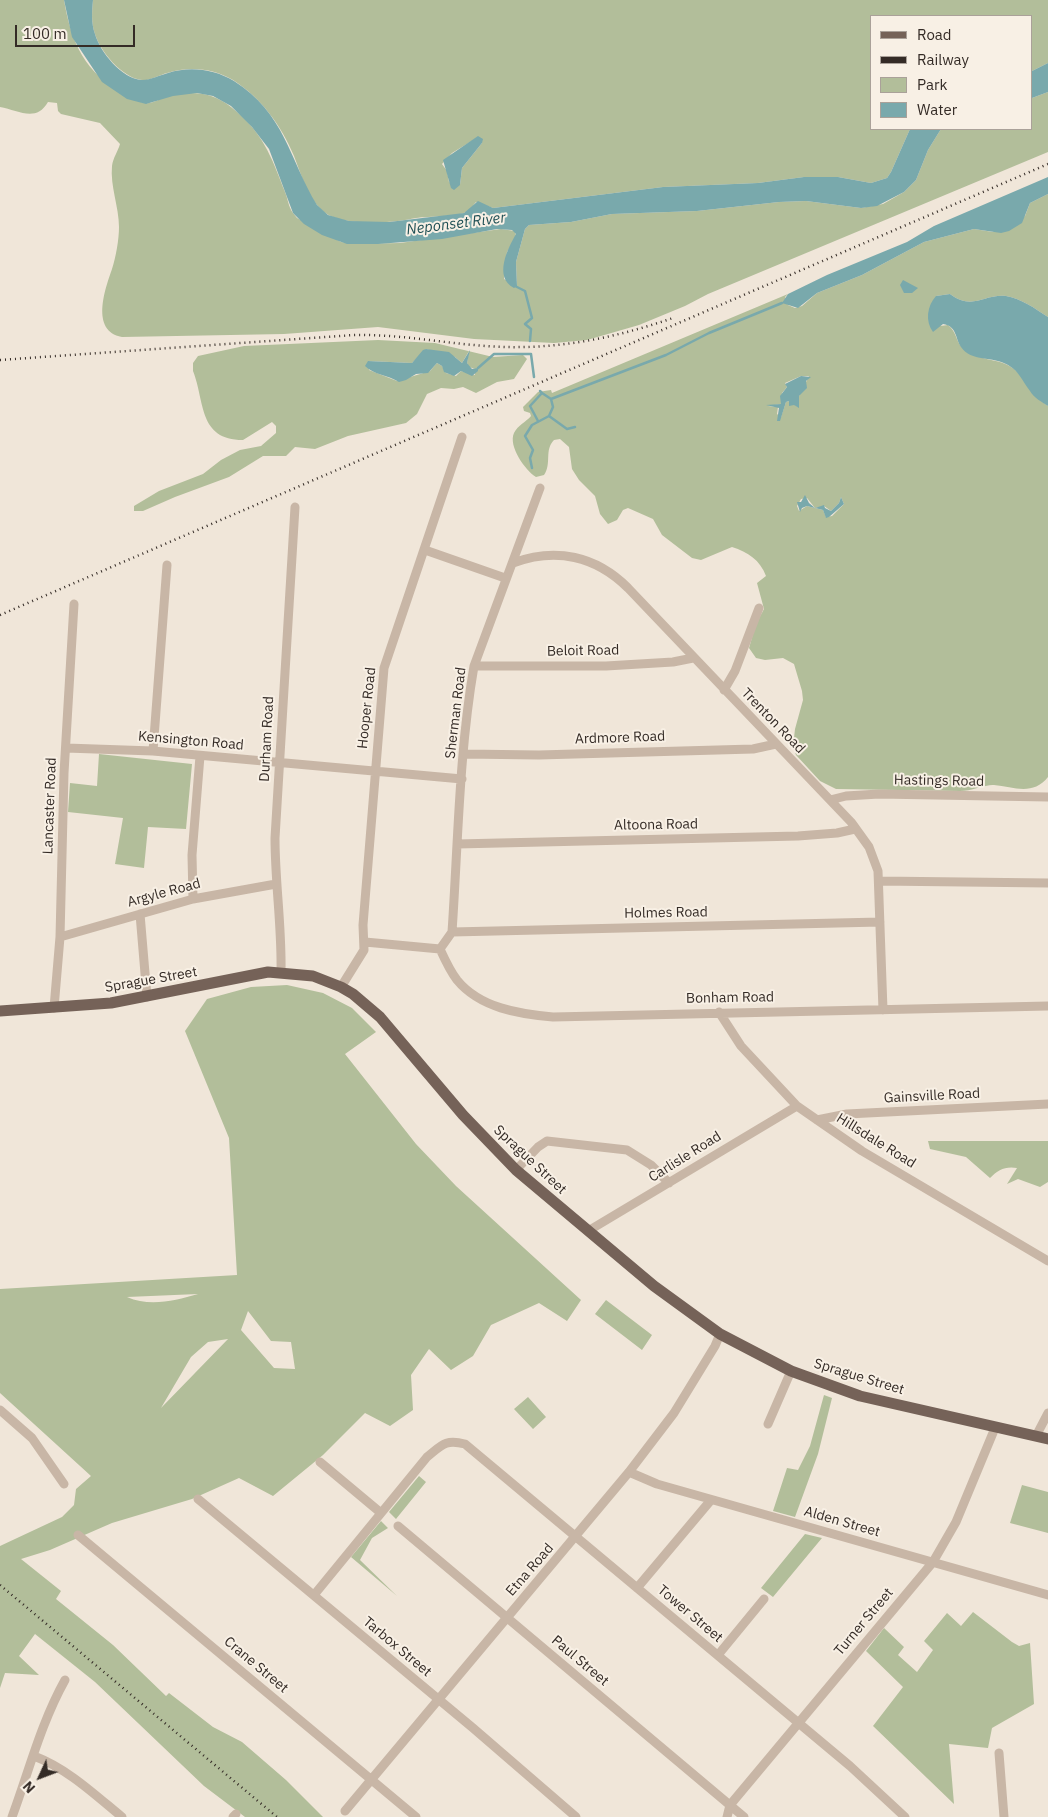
<!DOCTYPE html>
<html>
<head>
<meta charset="utf-8">
<style>
  body { margin:0 }
  #map { position:relative; width:1048px; height:1817px; overflow:hidden; background:#f0e6d9; font-family:"IBM Plex Sans",sans-serif }
  canvas { display:block }
  .legend { position:absolute; left:870px; top:15px; width:162px; height:115px; box-sizing:border-box; background:#f8f0e5; border:1px solid #aaa199; margin:0; padding:6px 9px; list-style:none; font-size:15px; color:#342b26 }
  .legend li { display:flex; align-items:center; gap:10px; height:25px }
  .legend b { width:25px; border:1px solid #aaa199 }
  .north { position:absolute; left:15px; top:1752px; width:50px; height:50px; -webkit-text-stroke:4px #f8f0e5; paint-order:stroke; rotate:227deg; font-size:14px; font-weight:700; line-height:20px; text-align:center; color:#342b26 }
  .north::after { content:''; display:block; margin:auto; width:18px; height:22px; background:#342b26; clip-path:polygon(50% 0,100% 100%,50% 72%,0 100%) }
  .scale { position:absolute; left:15px; top:25px; width:120px; height:22px; box-sizing:border-box; border:2px solid #342b26; border-top:0; padding-left:6px; font-size:15px; line-height:18px; white-space:nowrap; color:#342b26; -webkit-text-stroke:4px #f8f0e5; paint-order:stroke }
</style>
</head>
<body>
<div id="map">
<canvas width="1048" height="1817"></canvas>
<ul class="legend">
<li><b style="height:6px;background:#756258"></b>Road</li>
<li><b style="height:6px;background:#342b26"></b>Railway</li>
<li><b style="height:14px;background:#b2be9a"></b>Park</li>
<li><b style="height:14px;background:#79a9ac"></b>Water</li>
</ul>
<div class="north">N</div>
<div class="scale">100 m</div>
</div>
<script>
const g = document.querySelector('canvas').getContext('2d');
g.lineJoin = 'round';
function fillPath(path, color) {
  g.fillStyle = color;
  g.fill(path, 'evenodd');
}
function strokePath(path, color, width, dash) {
  g.strokeStyle = color;
  g.lineWidth = width;
  g.lineCap = dash ? 'butt' : 'round';
  g.setLineDash(dash || []);
  g.stroke(path);
}
function label(font, color, halo, rows, align = 'center') {
  g.font = font + ' "IBM Plex Sans",sans-serif';
  g.lineWidth = 4;
  g.setLineDash([]);
  g.textBaseline = 'middle';
  g.strokeStyle = halo;
  g.fillStyle = color;
  for (const [text, x, y, turn = 0] of rows) {
    g.save();
    g.translate(x, y);
    g.rotate((+turn || 0) * Math.PI / 180);
    g.textAlign = isNaN(turn) ? turn : align;
    if (halo) g.strokeText(text, 0, 0);
    g.fillText(text, 0, 0);
    g.restore();
  }
}
const green = new Path2D(`
  M0,0H64C71,42 85,74 125,94C131,97 138,102 145,103C152,104 157,100 163,98C187,90 211,91 231,107C263,132 271,156 285,192C288,199 288,206 293,213L297,218L341,242L355,244L400,243L501,229L515,231L516,236L507,252L504,275V279L517,286L516,262L525,229L529,225L571,222L612,214L697,211L779,202L806,201L861,208L883,204L904,192L916,180L928,150L941,129H1032V98L1048,92V152L708,294L685,306L639,325L587,340L554,343L474,339L378,327L284,334L122,337C90,331 105,289 112,269C116,257 119,239 119,227C119,207 110,186 112,166C113,158 118,151 120,144L100,123L61,114L58,111L57,103L48,102C36,123 18,110 0,107Z
  M93,0H1048V63L1032,71V16H872V129H910L891,172L887,178L871,183L838,177H804L758,183L663,187L493,208L476,202C473,205 471,209 468,211C460,217 428,216 416,218C393,223 343,227 324,212C308,199 301,174 294,156C281,125 261,98 233,80C213,68 189,66 167,73C159,75 150,81 142,80C122,78 100,51 95,34C91,23 92,11 93,0ZM475,139L482,143L462,168L460,185L449,182L447,171L442,164L452,153Z
  M1048,194V317C1036,309 1020,298 1006,296C983,294 973,311 950,294L936,296L940,326L948,325C957,332 956,342 962,347C976,362 999,357 1014,369C1028,380 1033,396 1048,406V777C1033,796 1014,787 994,785C987,784 971,791 960,791L836,789L820,781L796,755L793,747L795,729L803,700L802,691L794,664L783,658L765,660L756,658L749,648L756,624L764,609L757,583L766,576C760,560 748,552 732,547L701,560L692,558L662,535L653,519L628,508L623,510L617,520L608,524L600,514L595,496L579,480L572,469L569,447L560,439L554,440C544,450 552,464 544,475L536,477C525,470 508,446 514,433C518,425 526,422 531,416L530,413L524,411L523,407L538,392L551,390L552,393L788,294L785,297L788,305L795,308L802,306L817,293L862,275L924,242L974,229L993,232L1025,216L1030,203ZM801,376H809L799,396L798,407L789,401L786,402L781,417L777,414L778,407L768,406L781,404L782,393L787,387L785,383ZM841,497L844,504L832,516L826,517L823,510L807,506L799,511L797,506L801,499L807,498L815,508L824,506L831,511L839,503Z
  M378,340L435,343L493,357L523,355L527,359L514,379L497,382L476,393L463,387L454,389L441,388L427,394L417,414L406,423L348,436L315,449L295,447L286,456H263L229,477L175,497L143,511H134V506L159,491L203,474L221,460L240,450L261,446L276,433V426L272,422L243,440C198,440 205,401 193,371V363L198,356L244,346ZM426,349L455,357L462,363L469,351L467,363L469,367L475,369V375L461,371L456,376L446,373L442,366L437,363L430,371L397,381L369,370L368,361L412,363Z
  M99,754L192,764L186,829L148,827L144,868L115,864L123,818L68,812L70,783L97,786Z
  M287,985L323,993L352,1008L376,1032L345,1054L416,1144L456,1186L581,1300L567,1321L539,1303L491,1325L473,1356L451,1370L429,1349L411,1375L413,1410L390,1426L365,1413L323,1455L273,1496L239,1478L192,1499L112,1523L50,1550L21,1559L61,1591L56,1599L113,1645L166,1696L169,1693L213,1727L242,1742L286,1780L323,1817H245L204,1786L95,1682L35,1634L19,1656L39,1675L5,1673L0,1688V1546L62,1517L74,1505L76,1489L91,1476L0,1393V1289L237,1275L229,1138L185,1031L207,999L251,987ZM198,1294C175,1301 149,1307 127,1297ZM248,1311L271,1341L291,1342L295,1369L274,1368L241,1330ZM228,1339L161,1408L191,1357L208,1342Z
  M928,1141H1048V1182L1040,1187L1018,1179L1007,1184L1017,1168C1005,1166 998,1170 990,1178L966,1157L930,1149Z
  M606,1300L652,1335L642,1350L595,1314Z
  M824,1395L832,1398L818,1454L795,1517L773,1511L787,1468L798,1470L810,1446Z
  M528,1397L546,1417L533,1429L514,1409Z
  M419,1476L426,1482L396,1519L389,1512Z
  M1022,1485L1048,1492V1533L1010,1523Z
  M381,1521L388,1528L372,1538L360,1560L397,1596L351,1557Z
  M805,1534L822,1538L773,1597L761,1588Z
  M973,1612L1012,1642L1019,1646L1030,1643L1034,1704L992,1728L988,1748L949,1744L954,1804L873,1726L903,1687L866,1651L884,1628L904,1647L898,1655L917,1672L933,1650L924,1641L947,1613L961,1626Z`);
const water = new Path2D(`
  M64,0H93C92,11 91,23 95,34C100,52 122,79 142,80C151,80 160,75 168,73C190,66 214,69 234,81C285,113 289,159 317,205L328,215L349,221L389,222L464,213L478,201L493,208L663,187L758,183L804,177H838L871,183L887,178L891,172L910,129H941L928,150L916,180L904,192L877,206L861,208L806,201L779,202L697,211L612,214L571,222L529,225L525,229L516,262L517,286L514,288C493,277 508,248 516,234L512,230L497,229L442,239L378,244H347L322,235L304,224L293,213L269,149L252,127L231,106L213,96L197,93L173,96L146,104L127,99L102,82L72,37Z
  M1048,63V92L1032,98V71Z
  M478,136L483,139L482,143L462,168L460,185L454,190L451,188L443,160Z
  M1048,177V194L1030,203L1022,223L1009,231L1001,233L974,229L924,242L862,275L817,293L798,308L782,303L788,294L827,275L907,242L934,226Z
  M903,280L918,288L912,293H904L900,285Z
  M950,294C973,311 983,294 1006,296C1020,298 1036,309 1048,317V406C1042,402 1034,398 1030,391C1022,381 1020,372 1008,365C993,356 971,362 961,347C955,338 957,326 943,324L933,332C925,321 927,306 936,296Z
  M426,349L449,352L462,363L470,350L467,363L472,369L478,368V371L472,376L461,371L454,376L444,372L442,366L437,363L428,373L416,374L406,380L399,382C388,375 374,375 365,366L368,361L412,363L423,350Z
  M801,376L811,377L806,381L807,388L799,396V408L794,405L789,406V401L786,402L780,421H777L779,408L766,405L781,404L780,396L787,387L785,384Z
  M805,495L809,503L815,508L824,505L825,508L831,511L839,503L841,497L844,504L829,517L826,518L823,510L807,506L802,508L800,512L797,502H801Z`);
const stream = new Path2D(`
  M515,286L525,291L532,318L525,324L531,329L530,341
  M531,354L534,377
  M478,368L494,354H531
  M551,399L666,355L709,333L782,303
  M549,416L567,429L575,427
  M538,421L530,406L542,393L540,391
  M532,468L530,458L533,450L525,436L532,425L549,416L553,407L551,399L542,393`);
const minor = new Path2D(`
  M425,550L505,578
  M513,563C556,547 596,556 628,588L851,822L869,847L878,871L883,1010
  M474,666H606L673,662L693,658
  M724,690L735,671L759,608
  M66,748L153,751L462,779
  M153,751L167,565
  M464,754L539,755L753,749L776,744
  M830,800L846,796L879,794L1048,797
  M457,844L798,836L837,833L855,829
  M879,881L1048,883
  M193,899L192,855L200,756
  M140,914L147,997
  M452,932L880,922
  M60,937L193,899L276,884
  M365,942L440,949
  M440,949C445,960 450,971 457,980C480,1008 519,1014 553,1017L1048,1006
  M440,949L452,932C458,844 459,753 474,666L540,488
  M281,972C282,927 275,883 275,838L295,507
  M341,987L364,950L363,925L384,668L462,437
  M54,1008L60,937L64,773L74,604
  M719,1012L741,1046L797,1106L862,1151L1048,1261
  M817,1120L847,1114L1048,1104
  M516,1170L538,1147L547,1141L627,1150L651,1165L669,1183
  M588,1231L797,1106
  M0,1410L32,1438L64,1484
  M768,1424L791,1371
  M1036,1436L1048,1413
  M320,1462L381,1513
  M629,1472L657,1484L1048,1595
  M198,1499L473,1728L576,1817
  M398,1526L744,1817
  M78,1535L416,1817
  M637,1588L711,1500
  M314,1595L427,1457C442,1445 445,1439 465,1444L850,1766L905,1817
  M718,1655L764,1599
  M999,1753L1004,1817
  M34,1756C68,1769 94,1794 122,1817
  M345,1811L629,1472L674,1413L715,1346L720,1334
  M12,1817C29,1771 41,1723 65,1680
  M233,1817L236,1814
  M727,1817L730,1805L933,1562L956,1522L995,1428`);
const major = new Path2D(`
  M0,1011L111,1003L268,972L313,976L341,987L353,994L380,1017L463,1115L516,1170L654,1286L720,1334L791,1371L860,1396L1048,1439`);
const rail = new Path2D(`
  M0,360L354,335C399,334 442,343 486,346C551,351 612,339 673,318
  M0,615L1048,164
  M0,1585L277,1817`);
const streetNames = [
  ["Beloit Road",583,651,-1],
  ["Hooper Road",367,708,-84],
  ["Sherman Road",456,713,-83],
  ["Trenton Road",773,721,46],
  ["Ardmore Road",620,738,-2],
  ["Durham Road",267,739,-87],
  ["Kensington Road",191,741,5],
  ["Hastings Road",939,781,1],
  ["Lancaster Road",50,806,-88],
  ["Altoona Road",656,825,-1],
  ["Argyle Road",164,893,-15],
  ["Holmes Road",666,913,-1],
  ["Sprague Street",151,980,-10],
  ["Bonham Road",730,998,-1],
  ["Gainsville Road",932,1096,-3],
  ["Hillsdale Road",876,1141,32],
  ["Carlisle Road",685,1157,-32],
  ["Sprague Street",530,1160,43],
  ["Sprague Street",859,1377,17],
  ["Alden Street",842,1522,16],
  ["Etna Road",530,1570,-49],
  ["Tower Street",690,1614,40],
  ["Turner Street",864,1622,-50],
  ["Tarbox Street",397,1647,40],
  ["Paul Street",580,1661,40],
  ["Crane Street",256,1665,40]
];
const waterNames = [
  ["Neponset River",456,224,-7]
];
fillPath(green, '#b2be9a');
fillPath(water, '#79a9ac');
strokePath(stream, '#79a9ac', 2.5);
strokePath(minor, '#c8b6a6', 9);
strokePath(major, '#756258', 11);
strokePath(rail, '#342b26', 2.5, [1, 4]);
label('14px', '#342b26', '#f8f0e5', streetNames);
label('italic 15px', '#1e4f54', '#f8f0e5', waterNames);
</script>
</body>
</html>
